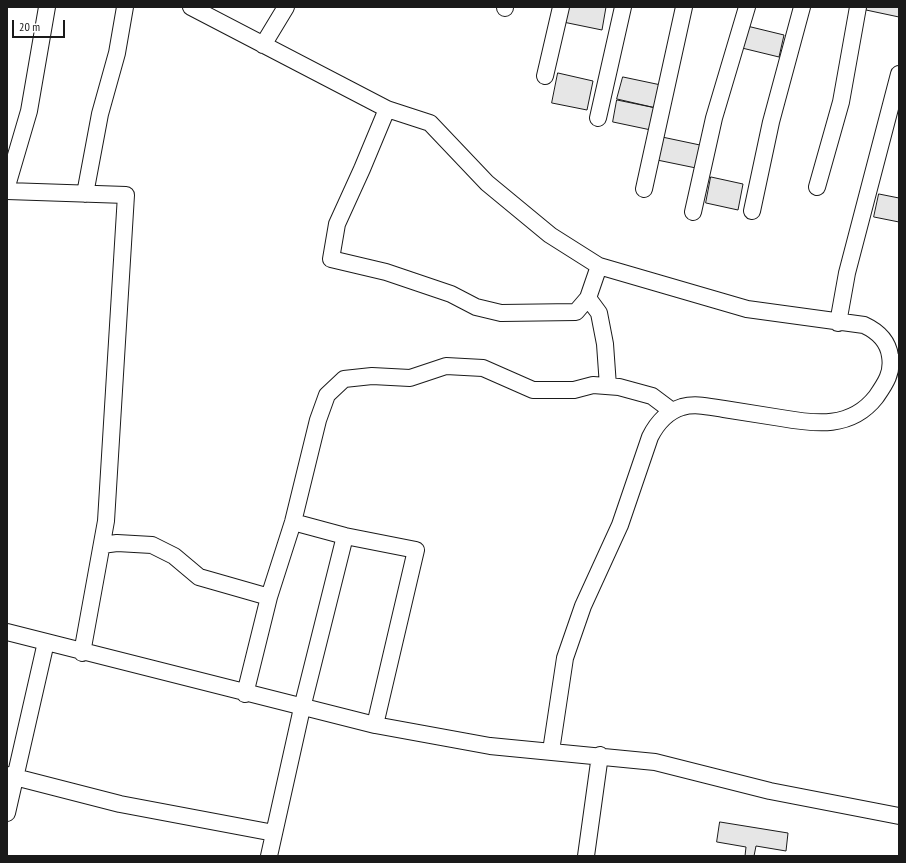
<!DOCTYPE html>
<html>
<head>
<meta charset="utf-8">
<style>
  body { margin:0 }
  #map { position:relative; width:906px; height:863px; overflow:hidden; background:#fff; font-family:"PT Sans Narrow",sans-serif }
  canvas { display:block }
  .frame { position:absolute; inset:0; border:8px solid #1a1a1a; pointer-events:none }
  .scale { position:absolute; left:12px; top:20px; width:53px; height:18px; box-sizing:border-box; border:2px solid #1a1a1a; border-top:0; padding-left:5px; font-size:12px; line-height:14px; white-space:nowrap; color:#1a1a1a; -webkit-text-stroke:3px #fff; paint-order:stroke }
</style>
</head>
<body>
<div id="map">
<canvas width="906" height="863"></canvas>
<div class="frame"></div>
<div class="scale">20 m</div>
</div>
<script>
const g = document.querySelector('canvas').getContext('2d');
g.lineJoin = 'round';
function fillPath(path, color) {
  g.fillStyle = color;
  g.fill(path, 'evenodd');
}
function strokePath(path, color, width, dash) {
  g.strokeStyle = color;
  g.lineWidth = width;
  g.lineCap = dash ? 'butt' : 'round';
  g.setLineDash(dash || []);
  g.stroke(path);
}
const building = new Path2D(`
  M566,7H606L602,30L563,22Z
  M867,7H899V17L866,10Z
  M747,26L784,35L779,57L742,48Z
  M558,73L593,81L587,110L552,103Z
  M623,77L661,85L656,108L617,99Z
  M617,100L656,108L651,130L613,122Z
  M662,137L700,145L696,168L657,160Z
  M711,177L743,184L738,210L706,203Z
  M879,194L899,198V222L874,217Z
  M720,822L788,833L786,851L756,846L754,856H745L746,847L717,842Z`);
const street = new Path2D(`
  M191,7L387,109L430,123L487,183L550,235L599,266L747,309L864,325C877,331 888,341 890,356C893,373 885,384 876,397C851,429 815,424 781,418C762,415 743,412 724,409C710,407 696,403 682,407C666,412 657,423 650,437L620,525L583,606L565,658L551,751
  M505,8V7
  M263,45L286,7
  M545,76L561,7
  M387,109L362,169L337,224L331,259L386,272L451,294L476,307L501,313L576,312L588,298L599,266
  M598,118L623,7
  M7,186L29,111L47,7
  M817,187L841,102L858,7
  M644,189L684,7
  M7,191L126,195L106,521L82,653
  M85,194L100,114L117,53L125,7
  M752,211L771,122L802,7
  M693,212L714,118L747,7
  M588,298L599,313L605,344L608,386
  M838,323L847,273L899,74
  M293,522L345,536L416,550L375,725
  M102,545L117,543L152,545L174,556L199,577L269,597
  M7,632L375,725L490,746L655,762L770,791L899,816
  M245,694L269,597L293,522L318,420L327,395L344,379L372,376L410,378L446,366L483,368L533,390H574L593,385L619,387L652,396L672,411
  M7,775L120,804L274,833
  M7,813L46,642
  M269,856L302,708L345,536
  M586,856L600,755`);
fillPath(building, '#e6e6e6');
strokePath(building, '#1a1a1a', 1);
strokePath(street, '#1a1a1a', 18);
strokePath(street, '#fff', 16);
</script>
</body>
</html>
